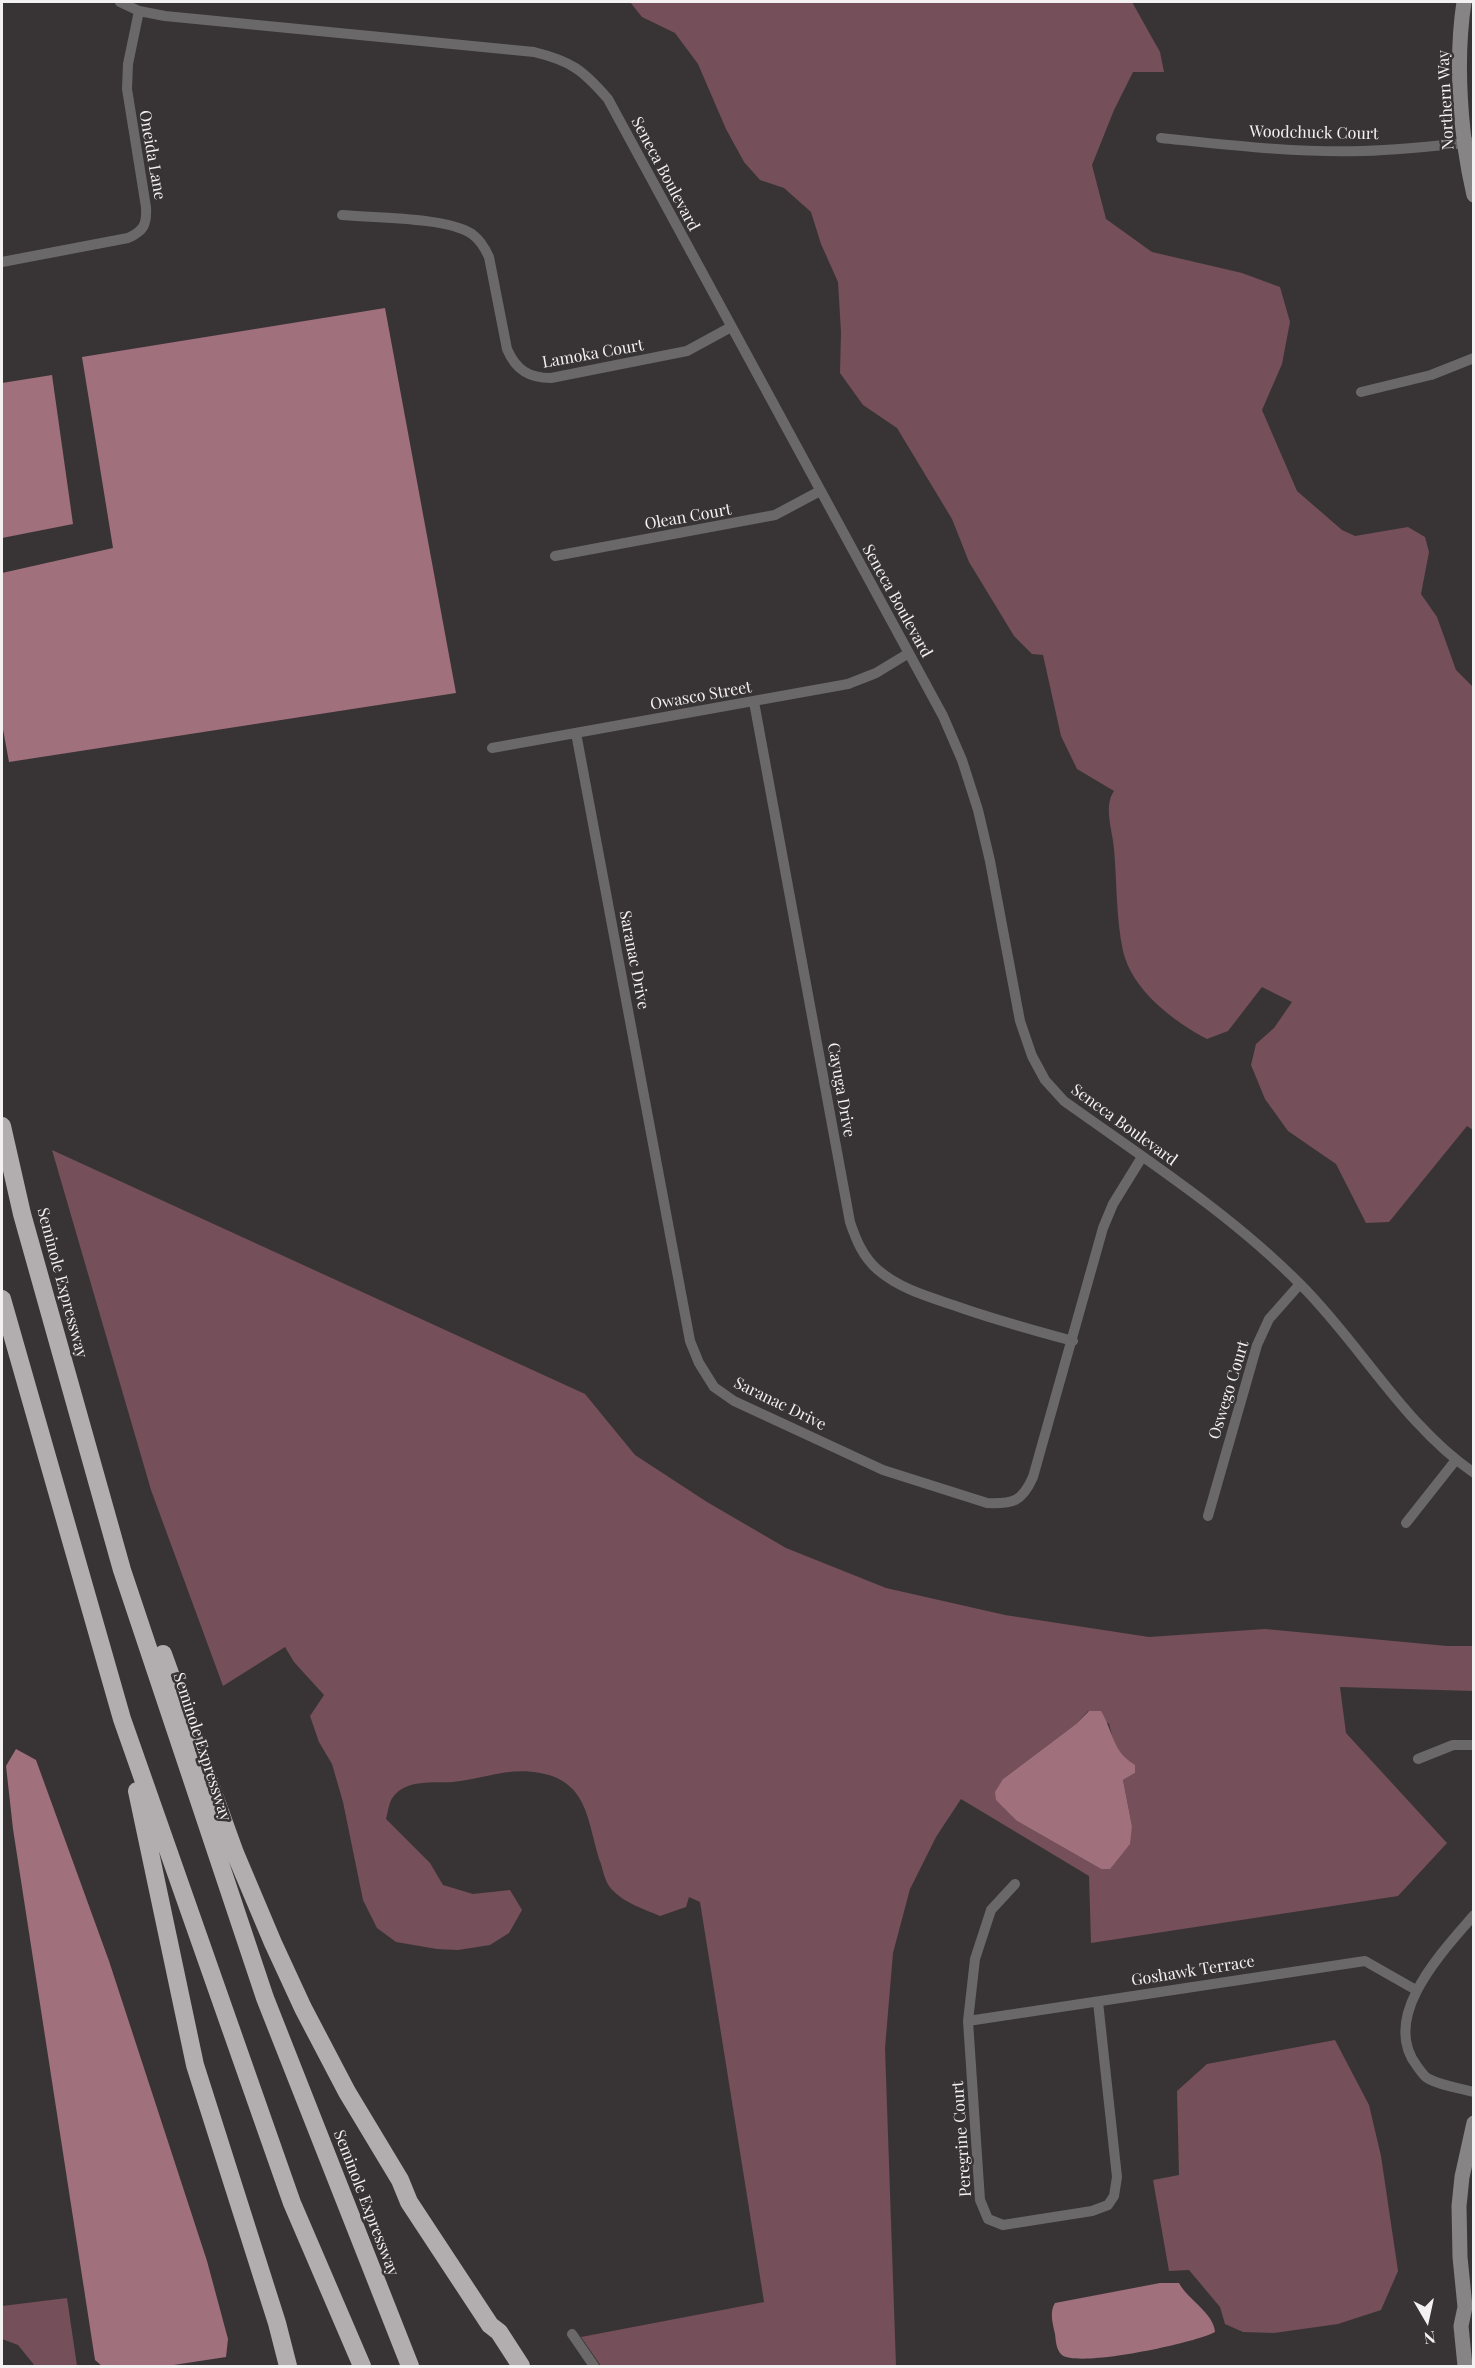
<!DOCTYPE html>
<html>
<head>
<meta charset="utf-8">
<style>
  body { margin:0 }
  #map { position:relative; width:1475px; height:2368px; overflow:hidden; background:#383435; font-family:"Playfair Display",serif }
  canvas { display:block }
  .frame { position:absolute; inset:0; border:3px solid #f4f1f2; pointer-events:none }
  .north { position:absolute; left:1397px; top:2290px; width:60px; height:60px; -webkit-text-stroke:4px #383435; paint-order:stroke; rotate:171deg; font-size:16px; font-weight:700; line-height:24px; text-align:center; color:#f4f1f2 }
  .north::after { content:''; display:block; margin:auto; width:21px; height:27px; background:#f4f1f2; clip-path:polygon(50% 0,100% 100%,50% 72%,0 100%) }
</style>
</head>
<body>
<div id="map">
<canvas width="1475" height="2368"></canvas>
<div class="frame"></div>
<div class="north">N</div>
</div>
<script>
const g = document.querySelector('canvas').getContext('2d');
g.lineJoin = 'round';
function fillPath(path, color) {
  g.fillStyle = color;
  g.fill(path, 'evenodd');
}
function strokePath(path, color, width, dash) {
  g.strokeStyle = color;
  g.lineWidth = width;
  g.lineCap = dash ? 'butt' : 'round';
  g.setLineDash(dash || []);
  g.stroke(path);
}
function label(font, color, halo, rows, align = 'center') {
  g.font = font + ' "Playfair Display",serif';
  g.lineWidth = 5;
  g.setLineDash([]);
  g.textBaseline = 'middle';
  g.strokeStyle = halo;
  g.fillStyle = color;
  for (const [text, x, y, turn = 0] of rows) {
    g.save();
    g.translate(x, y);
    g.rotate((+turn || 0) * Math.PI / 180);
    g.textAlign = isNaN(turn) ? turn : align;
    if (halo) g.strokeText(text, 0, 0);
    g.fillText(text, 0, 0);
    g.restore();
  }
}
const green = new Path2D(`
  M630,2H1132L1160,52L1164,72H1133L1114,110L1092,165L1106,219L1152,252L1242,273L1280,287L1290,322L1282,364L1262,410L1297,491L1342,530L1355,536L1408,527L1425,537L1429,552L1421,594L1437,617L1456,670L1473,687V1130L1467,1126L1389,1222L1366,1223L1336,1164L1288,1131L1265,1099L1251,1065L1256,1044L1274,1028L1292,1002L1262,987L1228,1031L1207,1039C1173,1021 1132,990 1123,951C1116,918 1117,883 1114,849C1113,832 1103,806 1114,791L1077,769L1061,736L1043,655L1032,654L1014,636L969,562L952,519L897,428L863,405L840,373L841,332L838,282L821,244L811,212L784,188L760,180L744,162L726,129L698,64L675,33L642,17Z
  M52,1150L585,1394L635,1455L707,1502L786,1548L886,1588L1005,1615L1149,1637L1265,1629L1447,1646H1473V1691L1340,1687L1346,1733L1447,1843L1398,1896L1091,1943L1089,1876L961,1799L936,1837L910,1889L893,1953L885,2048L896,2366H601L581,2337L764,2302L700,1902L689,1897L686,1907L660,1916C642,1908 621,1902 609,1886C605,1880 603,1871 601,1864C587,1824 590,1782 540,1773C509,1767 483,1779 453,1782C434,1783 406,1779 393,1797C389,1802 388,1812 386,1819L430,1863L443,1885L473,1894L510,1890L522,1910L509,1933L490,1945L458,1950L437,1949L396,1942L377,1928L363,1900L343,1802L332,1764L319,1742L310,1716L324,1695L294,1662L285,1647L223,1686L151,1490ZM1088,1711L1109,1724L1114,1743L1135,1773L1123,1780L1132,1826L1101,1869L1017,1821L1003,1779L1076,1724Z
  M1335,2040L1369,2105L1381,2156L1398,2271L1381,2310L1338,2324L1274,2333L1243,2332L1225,2324L1220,2307L1189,2270L1169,2271L1153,2180L1179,2175L1177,2091L1207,2064Z
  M67,2298L77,2366H35L18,2345L2,2339V2306Z`);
const water = new Path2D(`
  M385,308L456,693L9,762L2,724V573L113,548L82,357Z
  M52,375L73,524L2,538V383Z
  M1089,1711H1101C1114,1733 1112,1751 1135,1765V1773L1123,1780L1132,1826L1130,1844L1110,1869H1101L1017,1821L996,1800L995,1792L1003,1779L1076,1724Z
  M16,1749L36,1760L109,1961L207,2261L228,2339L226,2357L167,2366H102L95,2360L13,1829L6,1766Z
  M1160,2283H1179C1188,2300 1214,2313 1215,2332C1195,2343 1079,2368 1062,2355C1056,2350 1056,2341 1055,2334C1053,2324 1049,2312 1055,2303Z`);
const street = new Path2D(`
  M120,2L139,11L165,16L534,52C571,61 583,70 608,99L943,716L962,760L978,810L990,861L1020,1021L1032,1056L1045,1080L1064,1101C1145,1159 1231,1214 1301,1285C1361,1345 1404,1425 1474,1473
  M1161,138C1229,145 1296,153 1363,151C1400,150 1437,146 1474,142
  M342,215C374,218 447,217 472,234C480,240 485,248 489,257L507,349C516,370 529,378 551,378L687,351L731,327
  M2,262L128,238C144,231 147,224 146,207L127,89L128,64L139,11
  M1361,392L1431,375L1474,358
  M555,556L775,515L820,491
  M754,702L850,1222C856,1240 863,1257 878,1270C899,1288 926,1296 953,1305C992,1319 1032,1330 1073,1341
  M576,733L690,1341L699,1363L714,1387L734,1401L883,1470L987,1503C1013,1504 1022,1502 1033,1477L1103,1228L1113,1204L1142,1157
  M492,748L848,684L876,673L909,653
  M1208,1516L1257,1345L1269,1319L1300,1284
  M1406,1523L1455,1461
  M1418,1759L1453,1745H1474
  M1015,1884L991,1910L975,1959L968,2021L980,2200L988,2219L1003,2225L1092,2211L1108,2205L1114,2196L1117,2177L1098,2002
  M1474,1915C1443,1951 1379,2017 1417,2066C1420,2070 1424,2077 1429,2079C1442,2086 1460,2088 1474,2092
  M968,2021L1365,1961L1416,1990
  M572,2334L594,2366`);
const secondary = new Path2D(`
  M1464,2C1455,61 1460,136 1474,195
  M1465,2366L1461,2326L1465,2307L1460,2257L1459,2206L1462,2177L1474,2123`);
const highway = new Path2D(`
  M2,1126L22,1214L122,1570L265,1998L410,2366
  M2,1299L122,1719L292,2203L362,2366
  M163,1654L235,1853L273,1943L303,2008L347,2092L400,2180L409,2202L490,2325L499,2332L521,2366
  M137,1791L195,2065L277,2323L288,2366`);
const streetNames = [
  ["Northern Way",1446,100,-93],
  ["Woodchuck Court",1314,133,1],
  ["Oneida Lane",152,155,80],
  ["Seneca Boulevard",665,174,62],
  ["Lamoka Court",593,354,-10],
  ["Olean Court",688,517,-10],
  ["Seneca Boulevard",897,601,61],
  ["Owasco Street",701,696,-10],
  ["Saranac Drive",634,960,79],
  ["Cayuga Drive",841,1090,80],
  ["Seneca Boulevard",1124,1125,36],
  ["Seminole Expressway",62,1283,75],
  ["Oswego Court",1229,1390,-73],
  ["Saranac Drive",780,1404,26],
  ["Seminole Expressway",202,1747,72],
  ["Goshawk Terrace",1193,1971,-9],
  ["Peregrine Court",962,2139,-94],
  ["Seminole Expressway",366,2203,69]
];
fillPath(green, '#754f59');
fillPath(water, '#a0707c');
strokePath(street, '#6a6869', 10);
strokePath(secondary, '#878485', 15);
strokePath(highway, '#b2adae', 18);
label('16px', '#f4f1f2', '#383435', streetNames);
</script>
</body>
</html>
